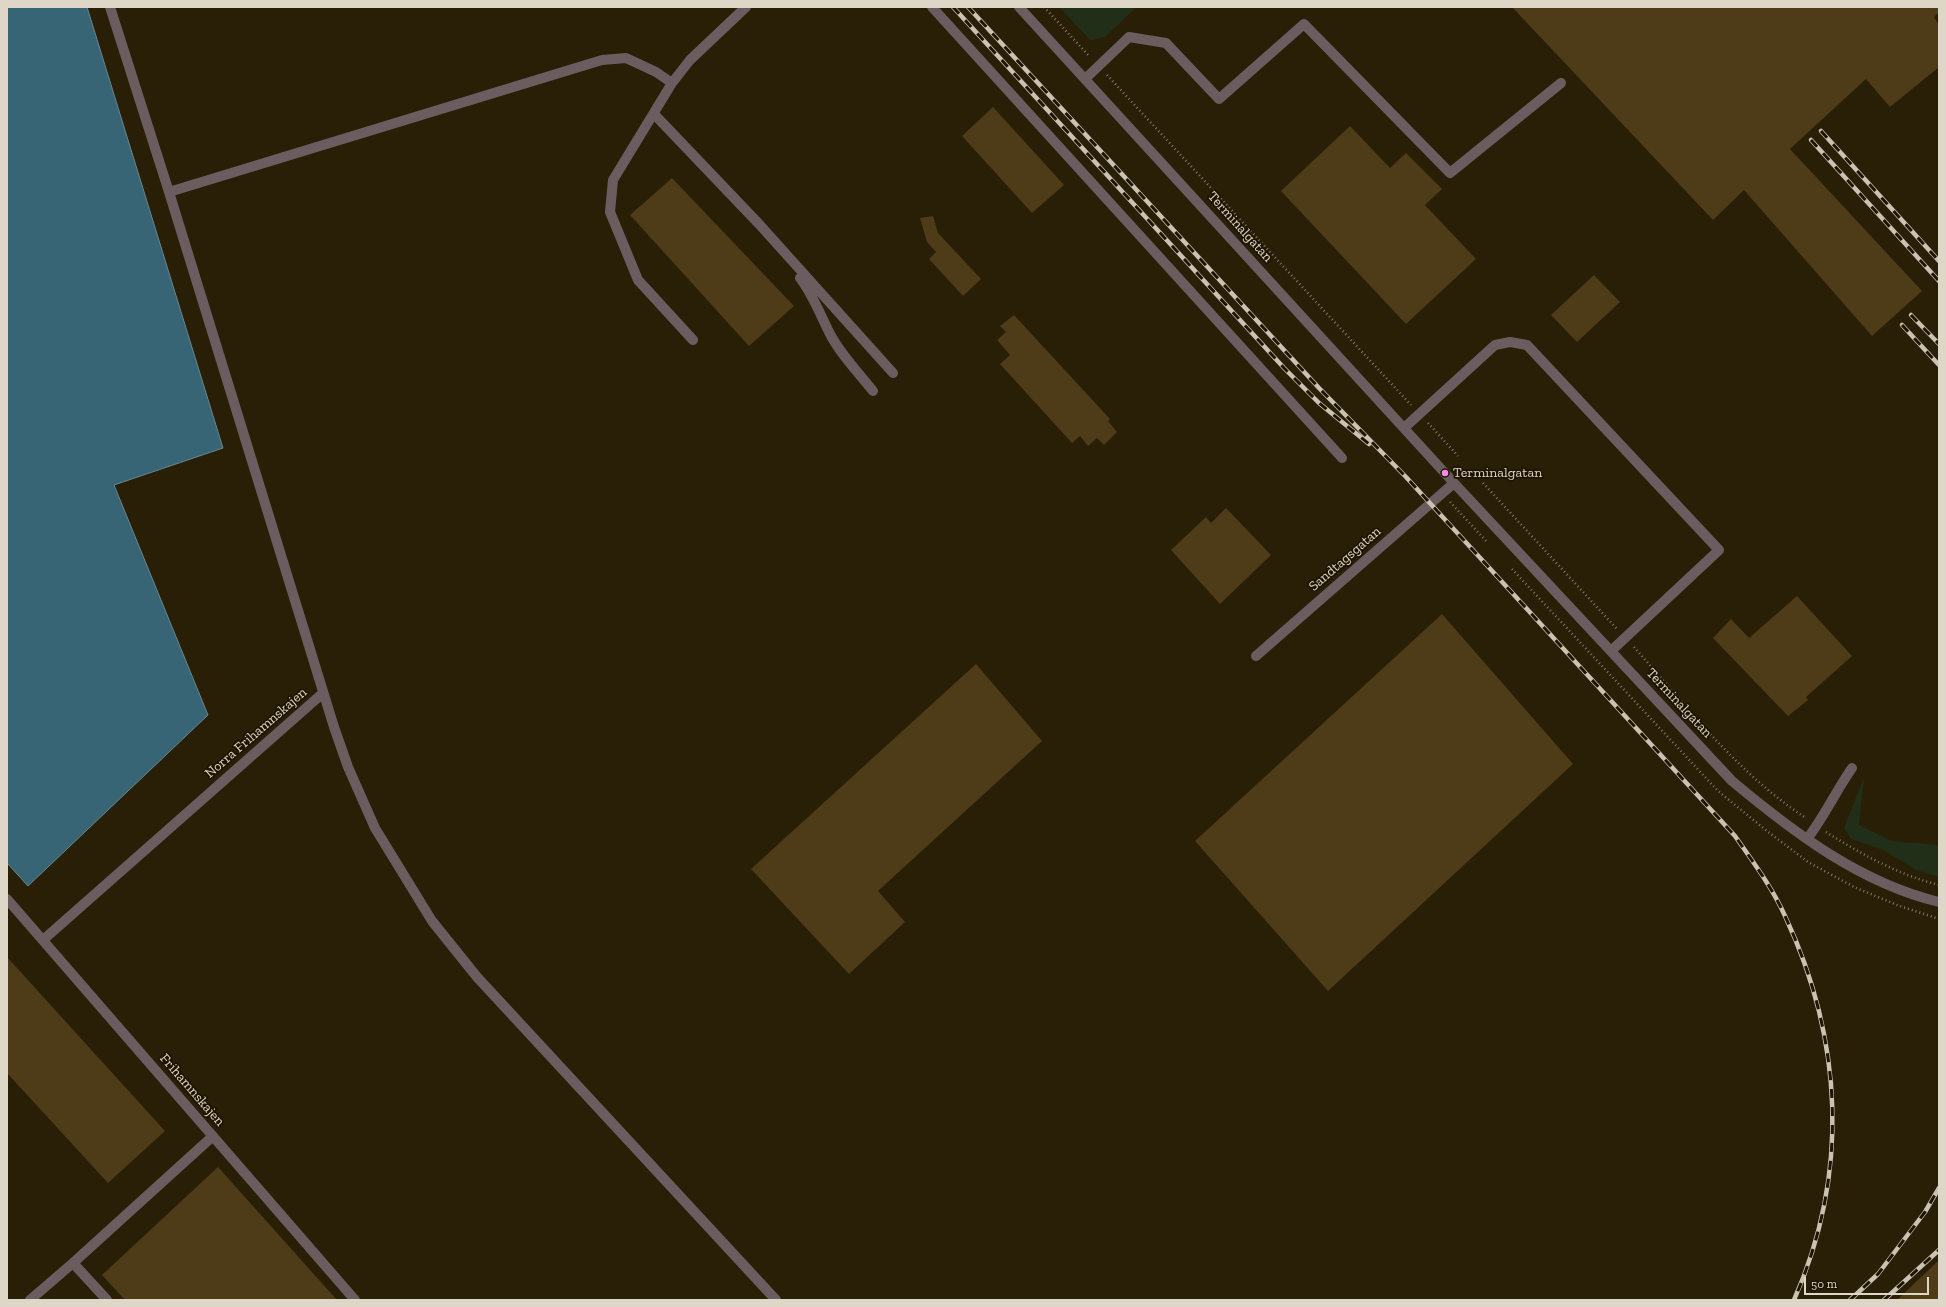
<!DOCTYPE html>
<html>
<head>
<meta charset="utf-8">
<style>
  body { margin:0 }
  #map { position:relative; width:1946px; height:1307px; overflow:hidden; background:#291e06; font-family:"Zilla Slab",serif }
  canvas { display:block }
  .frame { position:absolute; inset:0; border:8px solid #ded7c8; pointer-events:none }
  .scale { position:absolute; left:1804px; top:1277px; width:125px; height:18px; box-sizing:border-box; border:2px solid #ded7c8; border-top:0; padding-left:5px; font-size:12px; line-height:14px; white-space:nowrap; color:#ded7c8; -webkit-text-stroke:3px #1f1400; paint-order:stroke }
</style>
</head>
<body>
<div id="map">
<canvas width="1946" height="1307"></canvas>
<div class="frame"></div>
<div class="scale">50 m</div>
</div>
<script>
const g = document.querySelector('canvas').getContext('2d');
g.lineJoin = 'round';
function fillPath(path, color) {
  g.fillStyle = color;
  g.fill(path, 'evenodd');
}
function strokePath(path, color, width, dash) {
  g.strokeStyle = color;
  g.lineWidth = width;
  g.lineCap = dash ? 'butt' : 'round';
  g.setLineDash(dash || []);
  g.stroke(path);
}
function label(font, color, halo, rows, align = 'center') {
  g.font = font + ' "Zilla Slab",serif';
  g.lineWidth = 3.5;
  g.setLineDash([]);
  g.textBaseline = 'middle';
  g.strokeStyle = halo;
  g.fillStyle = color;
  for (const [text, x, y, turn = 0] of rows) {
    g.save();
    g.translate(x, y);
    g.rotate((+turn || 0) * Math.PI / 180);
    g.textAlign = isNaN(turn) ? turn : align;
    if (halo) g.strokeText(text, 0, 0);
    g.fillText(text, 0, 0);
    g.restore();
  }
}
const green = new Path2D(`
  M1059,7H1137L1105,37L1090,40Z
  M1864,777L1859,825L1892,841L1939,845V877L1916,870L1883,850L1851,839L1844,828Z`);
const water = new Path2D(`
  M7,7H87L223,448L114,485L208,715L28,886L7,863Z`);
const building = new Path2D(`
  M1512,7H1939V12L1934,17L1939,25V67L1890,107L1866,79L1790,149L1922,291L1872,336L1744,190L1713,220Z
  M993,107L1064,185L1032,213L962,136Z
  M1350,126L1390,168L1406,153L1442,189L1425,205L1476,259L1406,324L1281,191Z
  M672,178L794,306L749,346L630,215Z
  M933,216L938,233L981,279L963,296L929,259L936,252L927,242L920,218Z
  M1594,275L1620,302L1577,342L1551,315Z
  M1014,315L1110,419L1108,421L1117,432L1104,445L1097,438L1088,446L1080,436L1072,443L1000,364L1010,355L997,340L1006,332L1000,326Z
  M1226,508L1271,555L1220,604L1171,550L1206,517L1211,523Z
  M1797,596L1852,656L1806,697L1808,700L1788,716L1713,638L1731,619L1749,638Z
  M1442,614L1573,764L1328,991L1195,841Z
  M976,664L1042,741L878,891L905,922L849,974L751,869Z
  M7,957L165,1131L108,1183L7,1073Z
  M218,1167L337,1300H125L102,1275Z
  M1939,1260V1300H1897Z`);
const path = new Path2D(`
  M1044,7L1090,57
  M1107,75L1411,405
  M1428,423L1458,456
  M1483,483L1617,629
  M1450,502L1488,543
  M1512,569L1718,791L1767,831L1808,862L1854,887L1897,905L1939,919
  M1634,647C1687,707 1738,774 1806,818
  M1826,832C1861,854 1899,875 1939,885`);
const minor = new Path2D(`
  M110,7L169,192L602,60L626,58L656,72L672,83
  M932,7L1342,458
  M1019,7L1454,483L1732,781C1793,832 1860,883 1939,902
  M1085,79L1129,37L1166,43L1219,99L1304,24L1450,173L1561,83
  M654,114L759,224L893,373
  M169,192L334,727L348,767L375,828L432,921L477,977L776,1300
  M800,278C813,295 820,314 829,332C840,354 858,372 873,391
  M693,340L638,280L610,212L613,180L672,83L690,60L746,7
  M1404,428L1495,345L1510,342L1527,345L1719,550L1611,651
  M1256,656L1454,483
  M1807,839C1824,817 1836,791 1852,768
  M7,899L355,1300
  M43,940L323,693
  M30,1300L73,1263
  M107,1300L73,1263L213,1136`);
const rail = new Path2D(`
  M953,7L1284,368L1319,403L1369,444
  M968,7L1319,388L1406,477L1735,836C1753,862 1772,887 1785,916C1843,1040 1850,1173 1794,1300
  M1821,131L1939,261
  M1811,140L1939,281
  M1911,315L1939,344
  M1902,325L1939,365
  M1850,1300L1878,1274L1925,1212L1939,1188
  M1884,1300L1939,1250`);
const markers = [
  [1445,473,4,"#f888ea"]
];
const streetNames = [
  ["Terminalgatan",1240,227,48],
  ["Sandtagsgatan",1345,559,-41],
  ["Terminalgatan",1679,703,47],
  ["Norra Frihamnskajen",256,733,-41],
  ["Frihamnskajen",192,1090,49]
];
const poiNames = [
  ["Terminalgatan",1453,473]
];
fillPath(green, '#212f18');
fillPath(water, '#376576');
strokePath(water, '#69878f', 1);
fillPath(building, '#4e3c18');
strokePath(path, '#847b67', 2.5, [1, 3]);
strokePath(minor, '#6a5c5f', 10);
strokePath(rail, '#cac2b2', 4.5);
strokePath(rail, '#1f1400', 3, [9]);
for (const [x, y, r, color] of markers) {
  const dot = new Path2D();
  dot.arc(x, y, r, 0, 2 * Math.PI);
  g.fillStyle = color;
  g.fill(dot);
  strokePath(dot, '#1f1400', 1.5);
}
label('14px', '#ded7c8', '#1f1400', streetNames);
label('14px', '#ded7c8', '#1f1400', poiNames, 'left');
</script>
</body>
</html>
